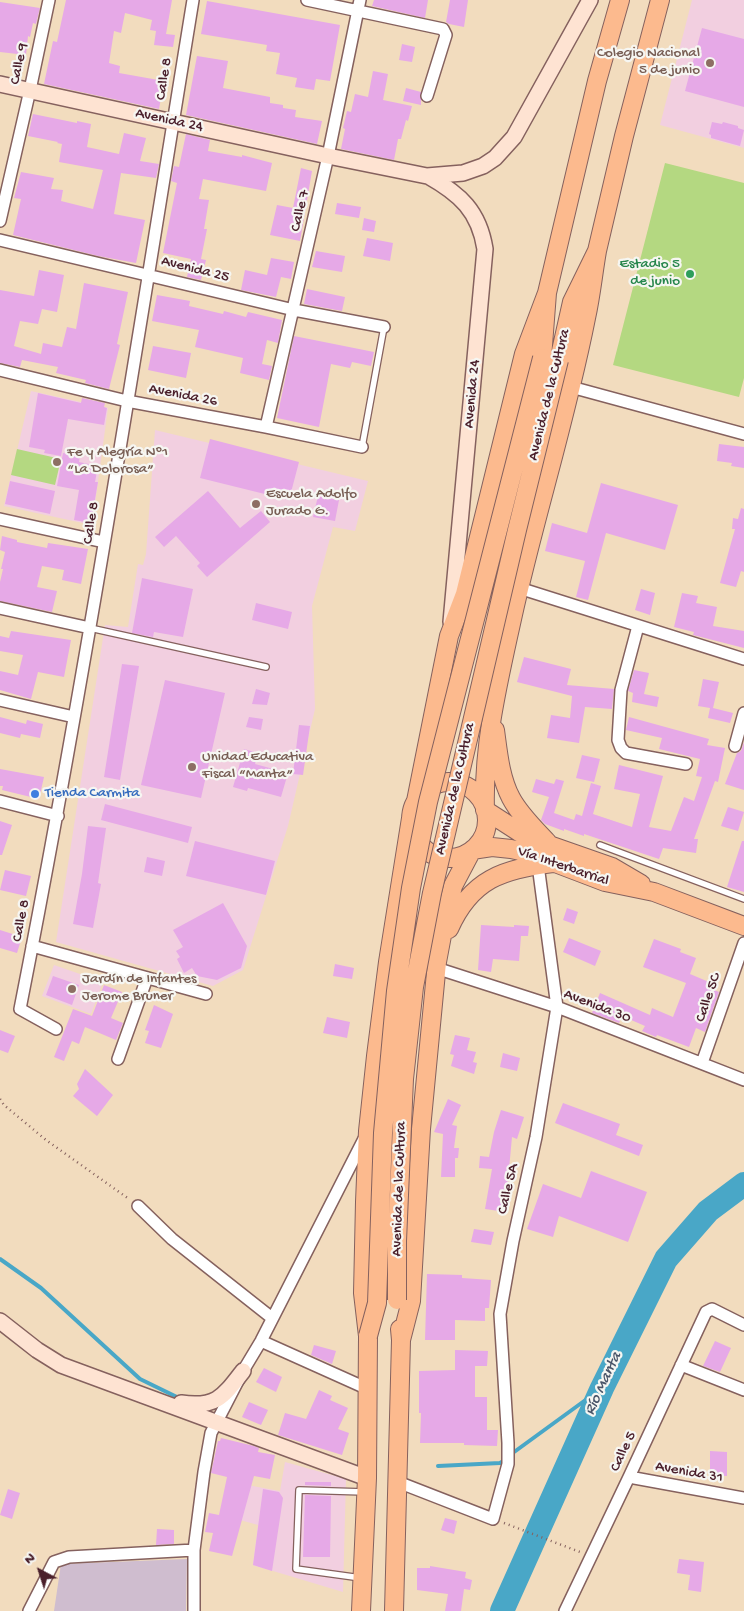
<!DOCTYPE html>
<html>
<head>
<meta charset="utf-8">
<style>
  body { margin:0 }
  #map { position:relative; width:744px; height:1611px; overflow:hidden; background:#f2dcbe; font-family:"Gochi Hand",sans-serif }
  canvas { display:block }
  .north { position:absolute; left:15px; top:1546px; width:50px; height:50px; -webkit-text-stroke:4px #f6f6f2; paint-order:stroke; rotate:320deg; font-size:14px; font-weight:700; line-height:20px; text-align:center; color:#4a1f2b }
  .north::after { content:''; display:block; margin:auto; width:18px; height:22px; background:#4a1f2b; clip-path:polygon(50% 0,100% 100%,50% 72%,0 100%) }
</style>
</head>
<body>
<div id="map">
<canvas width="744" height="1611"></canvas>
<div class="north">N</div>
</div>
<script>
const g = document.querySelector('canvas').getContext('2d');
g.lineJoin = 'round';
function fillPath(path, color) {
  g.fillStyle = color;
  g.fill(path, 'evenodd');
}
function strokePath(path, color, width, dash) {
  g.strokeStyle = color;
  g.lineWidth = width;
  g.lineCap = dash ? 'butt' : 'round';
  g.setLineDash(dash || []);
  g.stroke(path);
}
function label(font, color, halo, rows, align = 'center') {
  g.font = font + ' "Gochi Hand",sans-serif';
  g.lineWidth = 4.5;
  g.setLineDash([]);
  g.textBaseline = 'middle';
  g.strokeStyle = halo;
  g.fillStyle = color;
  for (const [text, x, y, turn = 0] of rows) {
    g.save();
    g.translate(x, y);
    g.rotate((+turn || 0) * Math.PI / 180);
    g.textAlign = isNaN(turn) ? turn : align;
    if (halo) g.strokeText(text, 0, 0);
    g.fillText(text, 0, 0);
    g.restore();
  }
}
const built = new Path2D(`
  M692,0H744V148L660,125Z
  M31,391L108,408L92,525L4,506Z
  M155,430L368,481L355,531L333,527L312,606L315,709L288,826L243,970L213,986L56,942L105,625L128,627L138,564L143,565L146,554Z
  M54,965L103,982L91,1014L42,996Z
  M285,1462L346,1479L343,1592L253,1565L258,1525L240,1520L247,1485L280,1491Z`);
const industrial = new Path2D(`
  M187,1559L186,1611H54L61,1564Z`);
const green = new Path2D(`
  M665,163L744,183V378L739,397L613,365Z
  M17,449L61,459L55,485L11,475Z`);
const stream = new Path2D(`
  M0,1259L41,1288L140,1379L181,1399
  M510,1455L602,1388
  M438,1466L500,1463L505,1460`);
const river = new Path2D(`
  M502,1611L602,1388L666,1259L708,1211L744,1184`);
const building = new Path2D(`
  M66,0H172L166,34L175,35L173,47L154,45L156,31L150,30L152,20L125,13L121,33L114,31L109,63L120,66L119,73L164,81L159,109L44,84L53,41L57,42Z
  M374,0H428L425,18L372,6Z
  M450,0H468L464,27L449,24L446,22Z
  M207,1L340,25L330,81L316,79L314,90L295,87L297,78L276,74L280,53L266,51L267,45L201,34Z
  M0,2L40,8L36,24L33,23L30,37L28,36L26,55L0,52Z
  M702,28L744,39V107L685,91Z
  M402,44L415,47L412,62L399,60Z
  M197,56L228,61L223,88L270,97V103L283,105V108L296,110L295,117L322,121L317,144L186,115Z
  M373,71L388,74L383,100L412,106L408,121L406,120L401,139H398L394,160L341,149L345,129L343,128L347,111L351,112L355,94L368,97Z
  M406,88L421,92V105L403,101Z
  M33,114L77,123V121L91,124L87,147L119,154L124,133L146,138L140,161L159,164L156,178L121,173L114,214L145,220L136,263L98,256L13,235L21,199L14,198L21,172L54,178L51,189L63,190L61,201L93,209L103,170L59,162L62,144L57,143L58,142L28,136Z
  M712,122L722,124L723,122L738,126V128L744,130L740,146L711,138V135L709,134Z
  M186,134L210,140L208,151L242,157V155L272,163L266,191L203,179L199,199L209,200L204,229H207L201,259L206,260L201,280L187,277L191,259L163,253L177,183L171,181L174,166L179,167Z
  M301,168L312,171L300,241L270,235L277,205L293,208Z
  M337,203L361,207L359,218L335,214Z
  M364,218L376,221L374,232L362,230Z
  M367,238L393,243L390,261L363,256Z
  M316,251L345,256L342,272L312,267Z
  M271,258L294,262L291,279L281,277L276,297L241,290L245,270L267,275Z
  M39,270L64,275L57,312L42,309L38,324L20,321L14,346L41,354L43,343L62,347L67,327L76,329L84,283L128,292L117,344L120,345L109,389L85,383L86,380L56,373L58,367L22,360L20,367L0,363V290L34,296Z
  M307,289L345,297L342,311L304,304Z
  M157,295L190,301L189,306L223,314L224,311L246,317L248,312L282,320L278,343L267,340L262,364L272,366L269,380L240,373L243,358L195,347L199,330L152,321Z
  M294,336L374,352L371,366L352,362L350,368L331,364L319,427L277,418Z
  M153,346L191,353L186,378L148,370Z
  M38,393L81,403L82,398L105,403L104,407L107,408L104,425L68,419L61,456L44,453L45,450L29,447Z
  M210,439L299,462L289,500L200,478Z
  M719,444L744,447V468L731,466L732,463L717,461Z
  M63,453L80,456L79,462L98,466L95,482H98L91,523L74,520L79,490L57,486Z
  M10,481L55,491L50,514L5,504Z
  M601,483L678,505L665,550L606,533L588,600L576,597L585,561L545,551L552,523L587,533Z
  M208,491L240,528L261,511L270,522L207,577L197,566L200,563L176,536L164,547L155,537Z
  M318,496L339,500L335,521L313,517Z
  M741,508L744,509V572L741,571L736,587L720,583L735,529H732L733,518L738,519Z
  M2,536L17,540V542L47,548L48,543L88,549L81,584L62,580L64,570L42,566L37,587L57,591L52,612L0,601V582L3,569H1L5,552L0,550Z
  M142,578L193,589L183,637L154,632L153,637L132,633Z
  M641,589L655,593L650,615L635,610Z
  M682,593L698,596L696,603L717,607L713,626L744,631V648L697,636L693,635L694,632L674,627Z
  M256,603L292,612L288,629L252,620Z
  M11,631L71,640L64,677L38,672L31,699L0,690V671L18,675L23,655L0,651V636L9,638Z
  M524,657L571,669L567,685L614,689L612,709L585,707L579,743L547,738L551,715L570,718L572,696L517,682Z
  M122,664L139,666L120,780L104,777Z
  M634,670L649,673L644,694L659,697L657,707L632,702L633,693L628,691Z
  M703,679L719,682L713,708L733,713L730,723L708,718L710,708L698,706Z
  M165,680L225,693L201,798L141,785Z
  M256,689L270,693L267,705L252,704Z
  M0,717L26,724L27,720L43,724L40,738L21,734L20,738L0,733Z
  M249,717L263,719L261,730L246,727Z
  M629,717L709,739L707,745L725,748L718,782L715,781L694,839H698L696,853L663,848L659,859L584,834V836L564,829V831L545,824L541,820L549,797L532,792L536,779L554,784L556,779L564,781L554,813L574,820L576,814L582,816L591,783L601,786L593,814L632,827L640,794L614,789L619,765L663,776L649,827L671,831L684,797L694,801L702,777L696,776L700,759L659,749L662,738L626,730Z
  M299,725L310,726L303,775L293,774Z
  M744,742V790L725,784L737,753L741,751Z
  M244,749L258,753L255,764L288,773L281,797L248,788L247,791L233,787Z
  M582,755L600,759L594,782L576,778Z
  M0,769L44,777L39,799L2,790L3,786H0Z
  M105,804L192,827L188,843L101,820Z
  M728,807L744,812L738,831L721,826Z
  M0,821L12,825L2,855H0Z
  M88,826L106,828L98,883L101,884L93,928L73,924L82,874Z
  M195,841L275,861L266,895L186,876Z
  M742,841H744V892L727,887Z
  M147,857L165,861L162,876L144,872Z
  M5,870L31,876L26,896L0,890Z
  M223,903L247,946L241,968L217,980L197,976L192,968L184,973L177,959L180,957L176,951L183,947L173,930Z
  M567,908L578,912L574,924L563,920Z
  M481,925L514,927V925L529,926L528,936H521L519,961L493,959L491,972L478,970Z
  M0,930L22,937L17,953L0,948Z
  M569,938L601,951L595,966L563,952Z
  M654,939L681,949L680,952L696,958L690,974L709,982L707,987L719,992L705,1032L696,1028L689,1047L657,1035L656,1037L642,1031L645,1026L622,1016L619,1023L592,1013L600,993L650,1015L652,1008L673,1017L686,983L643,967Z
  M335,964L354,968L352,979L333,976Z
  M53,976L79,985L72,1005L46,995Z
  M104,985L122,992L111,1018L123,1023L116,1040L85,1027L79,1044L72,1041L64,1061L54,1057L73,1009L92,1016Z
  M154,1005L173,1014L161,1048L145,1043L149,1031L145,1030Z
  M327,1017L350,1022L347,1038L323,1033Z
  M0,1030L15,1036L8,1053L0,1050Z
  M455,1035L470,1038L467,1050L476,1052L473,1062L477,1063L474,1074L451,1066L454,1055L450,1054Z
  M503,1053L520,1058L517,1071L500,1067Z
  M85,1069L113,1095L97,1116L73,1096L79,1089L77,1084Z
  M448,1099L461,1105L452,1125L457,1126L454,1148H459L458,1158H455V1177H441L443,1134L434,1132Z
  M563,1103L620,1124L616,1135L643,1145L639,1156L555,1123Z
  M501,1110L524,1117L517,1139L512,1137L507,1191L510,1192L506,1212L485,1209L492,1169L479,1168L480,1156L489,1157L494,1132Z
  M591,1171L647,1192L628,1242L559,1216L553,1237L527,1229L543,1184L581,1198Z
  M474,1229L494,1232L491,1245L471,1242Z
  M427,1274L462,1275V1278L491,1280L489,1308H485V1321L455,1320V1340H425Z
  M715,1341L731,1348L720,1372L703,1366Z
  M314,1345L336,1351L332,1364L311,1355Z
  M455,1350L488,1351L487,1366H475V1397H487V1430H498L497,1446L464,1445V1443H420L421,1413H419V1371L455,1370Z
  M264,1368L282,1377L276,1392L256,1382Z
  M319,1390L332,1396L330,1400L348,1408L338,1429L349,1433L342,1455L278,1435L285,1413L306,1419Z
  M249,1402L268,1410L261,1425L242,1417Z
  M221,1438L254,1446L259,1448L258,1452L275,1455L270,1479L254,1476L232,1556L209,1551L213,1533L205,1532L209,1513L219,1515L227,1477L211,1473L218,1441H220Z
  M710,1451L727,1452V1476L710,1475Z
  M305,1482H331V1486L305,1485Z
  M8,1489L20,1493L12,1519L0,1515Z
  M263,1489L279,1492L283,1498L272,1571L253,1565Z
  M305,1495L331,1496L330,1557H303Z
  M445,1518L457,1521L454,1534L441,1530Z
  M157,1529L174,1530V1544L156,1545Z
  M679,1559L704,1562L701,1592L688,1590L690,1575L677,1573Z
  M430,1566L466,1572L465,1578L472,1580L470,1590L464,1589L461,1611H445L448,1594L417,1590V1568H430Z`);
const path = new Path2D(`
  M0,1099L4,1105L46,1140L129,1199
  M504,1523L580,1552`);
const lane = new Path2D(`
  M362,447L384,327
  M90,628L266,667
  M600,845L744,899
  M361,1578L296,1569L299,1490L365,1492`);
const street = new Path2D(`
  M307,0L443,29L446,35L427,96
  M0,221L30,90L49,0
  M0,240L294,310L384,327
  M0,370L127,401L266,427L362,447
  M571,387L744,434
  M266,427L328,156L360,0
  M0,519L104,542
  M519,588L744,659
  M0,608L90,628
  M638,626L621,690L618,740L621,748L626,753L686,764
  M0,700L74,717
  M735,746L744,713
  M0,801L58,816
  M32,946L206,994
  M436,968L557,1007L744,1080
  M56,1029L20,1009C86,674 138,337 193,0
  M118,1059L147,978
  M702,1063L744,943
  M138,1206L172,1239L272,1318
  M261,1341L368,1389
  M681,1365L744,1390
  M629,1477L744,1498
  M398,1482L493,1519L508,1464V1443L500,1314L513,1241L536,1137L557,1007L538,865
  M29,1611L54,1562L69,1557L194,1550
  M194,1611V1550L204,1472L211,1433L243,1371L261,1341L365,1137
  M565,1611L629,1477L706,1312L712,1309L744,1325`);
const secondary = new Path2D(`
  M0,84L328,156L427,176L463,173L483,166L495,158L514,137L590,0
  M428,176C460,194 479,211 485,249L451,622
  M0,1321L37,1350L61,1365L367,1478
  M181,1403C216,1408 223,1397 243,1371`);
const primary = new Path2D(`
  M542,358L547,293L597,81L620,0
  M559,360L572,302L597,251L624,136L660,0
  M495,730C498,752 500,777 511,798C520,815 535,829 548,843
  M411 820a38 38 0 1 1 76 0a38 38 0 1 1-76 0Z
  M416,801L449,636L465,594L524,354L547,293
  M485,810C483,744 498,683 512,619C534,519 566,420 586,318C591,296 593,274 597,251
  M485,810L519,832L532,839L612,867L641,884
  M472,850L492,847L511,849L529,853L605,882L654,892L744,926
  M449,929C471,879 503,869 553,863
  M401,1340L411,1301L421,1129L437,962L446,914L453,886L472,850
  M361,1611L367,1478L368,1336L363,1293L365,1202L368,1131L376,1056L388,962L412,812
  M394,1611L401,1340L400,1329`);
const primaryBridge = new Path2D(`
  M397,1300V1241L404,1079L414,987L432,893L517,530L559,360
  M368,1336L377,1303L383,1133L396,991L411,888L428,802L542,358`);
const markers = [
  [710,63,5,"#8d6e63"],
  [690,274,5,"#2e9e5b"],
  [57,462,5,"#8d6e63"],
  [256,504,5,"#8d6e63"],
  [192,767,5,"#8d6e63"],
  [35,794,5,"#3f7fe0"],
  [72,989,5,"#8d6e63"]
];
const educationNames = [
  ["Colegio Nacional",700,54,"right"],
  ["5 de junio",700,71,"right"],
  ["Fe y Alegría Nº1",67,453],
  ["“La Dolorosa”",67,470],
  ["Escuela Adolfo",266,495],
  ["Jurado G.",266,512],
  ["Unidad Educativa",202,758],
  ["Fiscal “Manta”",202,775],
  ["Jardín de Infantes",82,980],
  ["Jerome Bruner",82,997]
];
const streetNames = [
  ["Calle 9",20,64,-78],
  ["Calle 8",165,79,-81],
  ["Avenida 24",169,121,12],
  ["Calle 7",301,211,-77],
  ["Avenida 25",195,270,14],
  ["Avenida 24",473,394,-85],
  ["Avenida de la Cultura",550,395,-76],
  ["Avenida 26",183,396,11],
  ["Calle 8",92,523,-81],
  ["Avenida de la Cultura",456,789,-77],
  ["Vía Interbarrial",563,867,19],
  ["Calle 8",22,921,-79],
  ["Calle 5C",709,998,-71],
  ["Avenida 30",597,1007,21],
  ["Avenida de la Cultura",400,1189,-88],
  ["Calle 5A",509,1189,-77],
  ["Calle 5",624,1452,-65],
  ["Avenida 31",689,1473,10]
];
const leisureNames = [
  ["Estadio 5",680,265],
  ["de junio",680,282]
];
const shopNames = [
  ["Tienda Carmita",45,794]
];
const waterNames = [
  ["Río Manta",604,1384,-65]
];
fillPath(built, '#f2cfe0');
fillPath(industrial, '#cfbdcf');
fillPath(green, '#b4d881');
strokePath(stream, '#49a7c7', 4);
strokePath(river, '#49a7c7', 24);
fillPath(building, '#e6a9e7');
strokePath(lane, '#85615e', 8);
strokePath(street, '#85615e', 14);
strokePath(secondary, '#85615e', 18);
strokePath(primary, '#85615e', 20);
strokePath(path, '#85615e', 2.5, [1, 4]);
strokePath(lane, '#fff', 5.5);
strokePath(street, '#fff', 11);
strokePath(secondary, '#fee3d2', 15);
strokePath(primary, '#fcba8e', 18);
strokePath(primaryBridge, '#85615e', 20, []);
strokePath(primaryBridge, '#fcba8e', 18);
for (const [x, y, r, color] of markers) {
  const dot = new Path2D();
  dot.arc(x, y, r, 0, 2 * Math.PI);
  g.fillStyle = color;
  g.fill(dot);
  strokePath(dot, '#f6f6f2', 2);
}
label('15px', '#785e54', '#f6f6f2', educationNames, 'left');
label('15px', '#4a1f2b', '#f6f6f2', streetNames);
label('15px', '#27864d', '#f6f6f2', leisureNames, 'right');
label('15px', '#366cbe', '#f6f6f2', shopNames, 'left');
label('italic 16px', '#4a5569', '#f6f6f2', waterNames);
</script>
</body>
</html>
